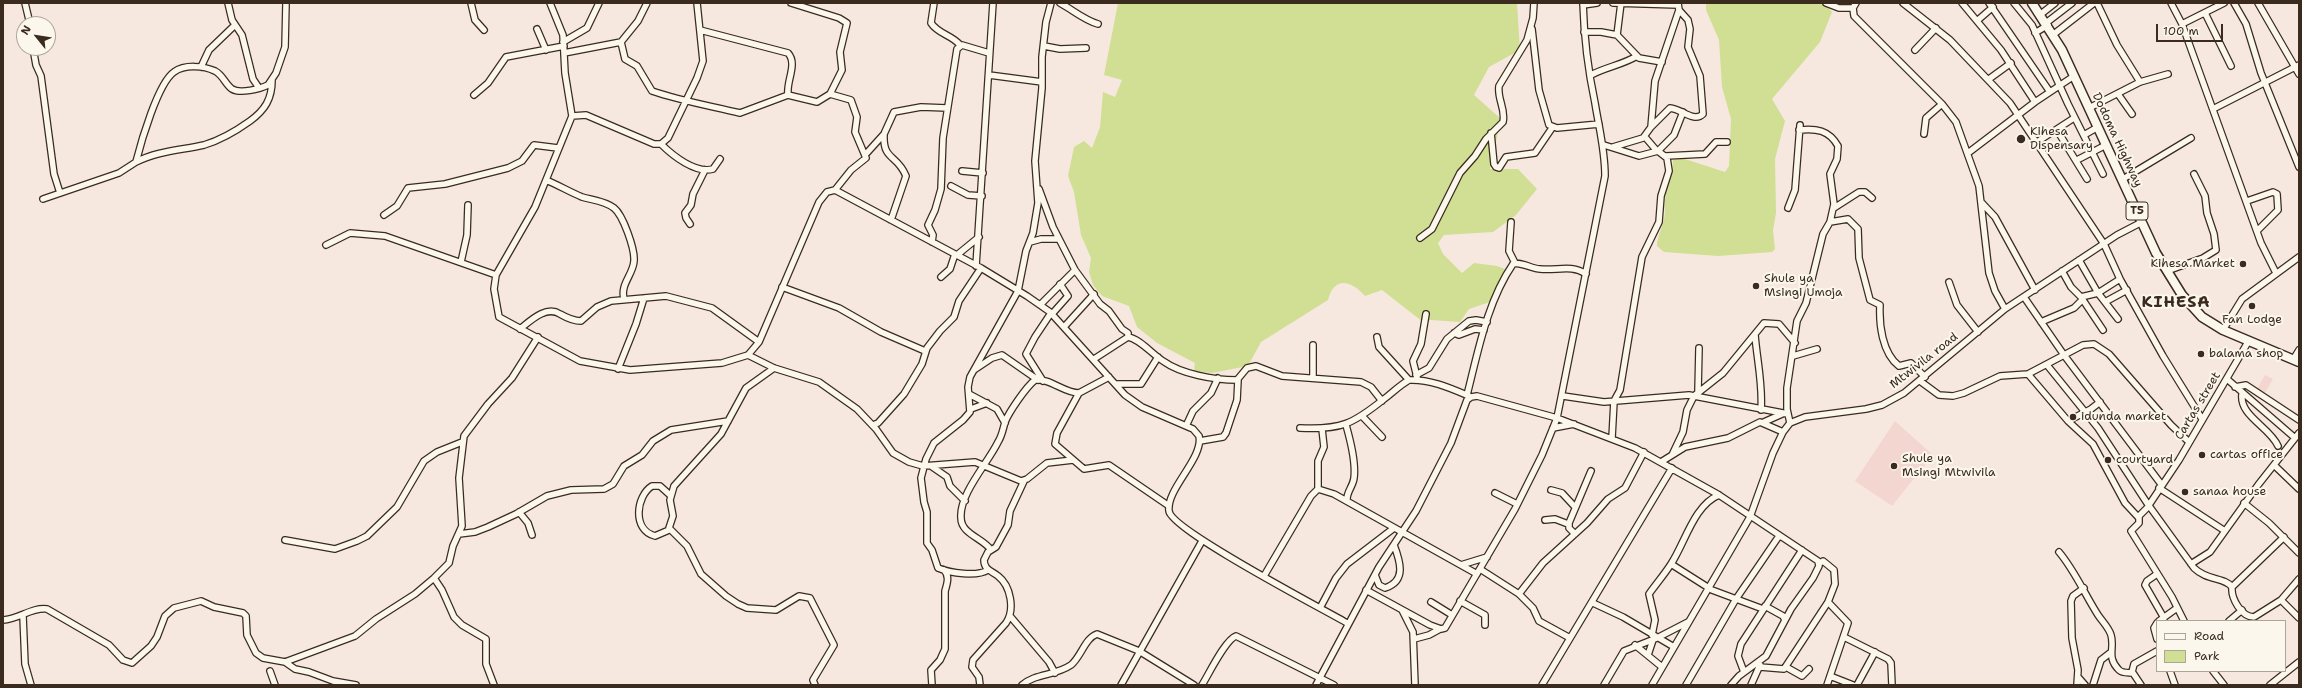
<!DOCTYPE html>
<html>
<head>
<meta charset="utf-8">
<style>
  body { margin:0 }
  #map { position:relative; width:2302px; height:688px; overflow:hidden; background:#f7e8df; font-family:"Shantell Sans",sans-serif }
  canvas { display:block }
  .frame { position:absolute; inset:0; border:4px solid #3b2a1e; pointer-events:none }
  .legend { position:absolute; left:2156px; top:620px; width:130px; height:52px; box-sizing:border-box; background:#fbf7ec; border:1px solid #aea59a; margin:0; padding:5px 7px; list-style:none; font-size:12px; color:#3b2a1e }
  .legend li { display:flex; align-items:center; gap:8px; height:20px }
  .legend b { width:20px; border:1px solid #aea59a }
  .north { position:absolute; left:16px; top:16px; width:40px; height:40px; box-sizing:border-box; background:#fbf7ec; border:1px solid #aea59a; border-radius:50%; rotate:300deg; font-size:11px; font-weight:700; line-height:16px; text-align:center; color:#3b2a1e }
  .north::after { content:''; display:block; margin:auto; width:14px; height:18px; background:#3b2a1e; clip-path:polygon(50% 0,100% 100%,50% 72%,0 100%) }
  .scale { position:absolute; left:2156px; top:24px; width:67px; height:18px; box-sizing:border-box; border:2px solid #3b2a1e; border-top:0; padding-left:5px; font-size:12px; line-height:14px; white-space:nowrap; color:#3b2a1e; -webkit-text-stroke:3px #fbf7ec; paint-order:stroke }
</style>
</head>
<body>
<div id="map">
<canvas width="2302" height="688"></canvas>
<div class="frame"></div>
<ul class="legend">
<li><b style="height:5px;background:#fbf7ec"></b>Road</li>
<li><b style="height:11px;background:#d0df93"></b>Park</li>
</ul>
<div class="north">N</div>
<div class="scale">100 m</div>
</div>
<script>
const g = document.querySelector('canvas').getContext('2d');
g.lineJoin = 'round';
function fillPath(path, color) {
  g.fillStyle = color;
  g.fill(path, 'evenodd');
}
function strokePath(path, color, width, dash) {
  g.strokeStyle = color;
  g.lineWidth = width;
  g.lineCap = dash ? 'butt' : 'round';
  g.setLineDash(dash || []);
  g.stroke(path);
}
function label(font, color, halo, rows, align = 'center') {
  g.font = font + ' "Shantell Sans",sans-serif';
  g.lineWidth = 4;
  g.setLineDash([]);
  g.textBaseline = 'middle';
  g.strokeStyle = halo;
  g.fillStyle = color;
  for (const [text, x, y, turn = 0] of rows) {
    g.save();
    g.translate(x, y);
    g.rotate((+turn || 0) * Math.PI / 180);
    g.textAlign = isNaN(turn) ? turn : align;
    if (halo) g.strokeText(text, 0, 0);
    g.fillText(text, 0, 0);
    g.restore();
  }
}
const built = new Path2D(`
  M2265,375L2273,379L2265,393L2257,389Z
  M1895,421L1933,455L1892,506L1855,481Z`);
const green = new Path2D(`
  M1118,3H1517L1520,50L1489,67L1474,95L1501,119L1490,169H1518L1537,189L1516,215L1493,232L1444,235L1438,243L1443,254L1462,273L1474,263L1497,266L1505,269L1493,301L1469,309L1460,322L1431,320L1423,322L1382,290L1365,296C1351,280 1334,276 1328,300L1261,342L1248,366L1212,373L1194,371L1195,363L1157,343L1137,327L1129,306L1102,296L1093,285L1089,272L1091,258L1081,235L1074,192L1068,176L1074,147L1084,141L1092,148L1100,127L1103,92L1115,97L1122,80L1104,75Z
  M1706,3H1824L1832,12L1820,42L1772,99L1785,121L1775,159L1776,213L1773,230L1775,249L1772,252L1718,256L1664,252L1657,246C1657,236 1662,229 1664,219C1666,213 1664,206 1665,200C1666,186 1673,174 1673,160L1682,158L1725,172L1729,166L1731,119L1722,87L1719,40L1706,10Z`);
const minor = new Path2D(`
  M25,3L30,24
  M228,3L232,20L242,35L253,79L259,88
  M471,3L475,20L484,30
  M550,3L563,35L565,73L572,116
  M697,3L703,61L697,78L668,138L661,144H654L586,115L572,116L535,207L496,275L494,289L499,317L580,361L630,370L722,363L748,355L759,342L819,202L827,192L835,190L981,268L1027,296L1050,312L1125,395L1142,407L1193,429L1199,436C1204,458 1166,489 1169,511C1171,530 1323,609 1347,623
  M791,3L839,18L847,23L840,52L842,70L830,94
  M934,3L931,23C938,34 952,35 960,45
  M1060,3C1073,10 1084,20 1098,24
  M1613,3L1678,5
  M1826,3L1839,8H1853
  M1856,3L1853,8L1854,16L1942,104L1956,122L1979,186L1989,273L1995,291L2005,309
  M1903,3L1950,40L2010,103L2104,244L2120,279L2163,356L2202,419
  M1962,3L2001,50L2035,102
  M1989,3L2050,92
  M2014,3L2032,25L2068,104L2103,174
  M2097,3L2117,45L2140,82
  M2171,3L2182,24L2261,243L2276,273
  M2234,3L2246,24L2261,73L2299,167
  M2258,3L2299,74
  M1583,5L1597,3
  M2205,13L2231,66
  M2041,14L2055,3
  M1978,20L1993,7
  M2046,23L2072,3
  M2182,24L2224,3
  M537,29L546,50
  M1532,29L1539,90L1549,125L1557,128L1599,124
  M700,30L788,53C798,64 786,81 788,95
  M1584,32H1601L1617,35L1639,58L1662,62
  M2035,33L2048,25
  M2054,34L2094,3
  M1617,35L1621,3
  M563,42L587,28L599,3
  M621,42L625,59L637,66L652,91C681,101 711,106 740,113L788,95L817,102L830,94L851,100L857,117L855,132L866,158L851,170L835,190
  M1044,46L1060,49L1086,48
  M33,48L36,65L41,76L54,174L60,193
  M1915,50L1936,28
  M564,53L621,42L638,21L647,3
  M201,67L209,50L235,25
  M989,75L1042,82
  M1591,75C1606,67 1622,65 1637,56
  M1989,79L2011,63
  M2118,94L2132,114
  M474,95L488,83L506,57L564,46
  M2089,108L2140,82L2168,74
  M2213,109L2299,65
  M1651,127L1670,108C1682,109 1694,123 1703,114L1700,76L1688,47L1690,29L1688,20L1679,10L1678,3
  M1799,130C1816,128 1829,130 1838,146L1837,159L1830,174L1834,204L1830,222
  M2057,130L2087,179
  M1491,133L1494,164L1496,167L1499,168L1506,157L1535,153L1552,128
  M1924,134L1926,118L1942,104
  M884,135C883,161 897,154 906,176L891,220
  M2084,135L2098,127
  M1645,137L1657,151
  M2037,142L2074,118
  M661,144C673,156 696,174 713,169L720,159
  M1604,145L1639,156L1658,151L1667,158L1669,171L1661,196L1659,222L1642,257L1620,390L1614,401L1612,438
  M1613,147L1643,138L1651,127L1655,81L1679,10
  M1658,151L1674,135L1683,112
  M1968,153L2035,102L2074,76
  M865,155L884,134L894,112L921,107L947,108
  M1666,156L1705,154L1716,142H1727
  M2077,160L2106,145
  M136,162C157,151 182,150 204,145C221,140 236,131 250,121C265,110 272,99 272,80
  M962,171L983,173
  M2123,179L2191,138
  M546,180C558,185 570,192 582,197C592,200 605,201 614,208C623,215 635,249 634,261C633,275 620,284 624,299
  M951,186L968,195L982,196
  M1039,189L1053,227L1075,270L1100,304L1109,311L1122,329L1128,333V337
  M43,199L119,173L136,162C141,142 158,83 174,72C185,64 204,66 215,71C223,75 225,84 232,89C240,94 260,89 268,85L276,73L285,47L286,3
  M2247,201L2273,192L2277,194L2278,210L2257,231
  M1981,202L1995,217L2035,290
  M1788,208L1795,190L1800,125
  M1834,208L1859,192H1865L1872,198
  M384,215L397,206L408,188L445,184L508,168L522,161L534,145L558,148
  M1511,222L1509,251L1515,263
  M690,224L686,218L685,213L691,205L693,194L705,170
  M1420,238L1432,229L1460,173L1475,156L1486,139L1503,122C1506,109 1497,99 1499,86L1527,40L1533,18L1534,3
  M932,242L933,235L928,225L935,210L941,189L943,138L957,49L962,45L989,53
  M1030,242L1041,239H1059
  M326,245L350,233L385,236L496,275
  M957,255L979,237
  M2079,260L2098,293L2118,319
  M461,262L467,235L468,205
  M976,266L993,3
  M2062,271L2071,287L2081,297L2098,293L2120,279
  M2167,271L2203,258L2216,250L2214,234L2207,213L2205,196L2194,174
  M941,277L950,269L955,254
  M1949,282L1957,305L1978,332
  M782,287L839,308L881,332L925,351
  M2024,297L2064,355L2161,484
  M2081,297L2103,330
  M2105,302L2127,290
  M1040,305L1075,270
  M1052,314L1068,296L1060,284
  M2041,322L2074,308L2083,299
  M1064,327L1094,294
  M520,329C530,321 546,305 560,314C567,318 573,321 581,321L597,307L611,301L666,296L712,308L759,342
  M2223,330L2242,299L2299,257
  M1454,333L1459,335L1475,329L1484,330
  M1755,335C1757,360 1763,385 1761,410
  M1377,337L1379,347L1409,380
  M748,355L774,368L819,382L857,409L876,429L893,453L909,462L923,466L975,462L1021,481L1027,479L1047,463L1073,460
  M1793,356L1817,349
  M1094,359L1128,337C1140,339 1152,354 1163,361C1181,374 1214,380 1237,380L1247,368L1256,366L1282,376L1361,382L1371,387L1382,401
  M2293,360L2299,350
  M2047,365L2098,428L2147,503L2194,568C2207,581 2225,577 2232,587
  M774,368L746,388L721,434L674,486L670,500L673,516L669,528L687,546L701,574L726,596L738,604L747,608L776,610L799,596L810,598L834,645L813,680L815,685
  M618,369L636,324L644,298
  M974,370L992,358L1002,355L1038,380
  M2028,374L2068,421L2093,444L2125,503L2138,517
  M1416,375L1429,368L1447,339L1469,321L1476,320L1487,322
  M1109,377L1079,393L1057,433L1055,444L1084,469L1109,465L1169,506
  M1417,377L1413,361L1421,344L1426,314
  M1313,378V345
  M2227,379L2295,438
  M1043,381L1026,354L1035,337L1051,313
  M1920,381L1939,395L1953,396L1964,393L2000,376L2028,374L2083,345L2094,344L2109,354L2171,425L2189,442
  M1116,384H1141L1158,357
  M2235,387L2246,385L2299,420
  M1698,391L1699,348
  M969,394L997,409L1005,423
  M2242,394C2239,416 2270,427 2278,446
  M1467,395C1478,352 1487,302 1513,264C1520,261 1532,269 1540,269C1557,271 1571,264 1586,274
  M1563,396L1604,402L1689,395L1788,414
  M971,409L987,403
  M1362,416L1382,437
  M2068,421L2091,409L2100,402
  M1764,422L1782,414
  M1790,423L1787,409V388L1797,321L1806,303L1823,234L1830,222L1848,219L1858,229L1859,258L1870,300L1880,305C1879,324 1882,353 1899,366L1911,363L1925,377
  M873,425L878,423L904,394L922,364L927,348L940,331L954,317L959,301L981,268
  M1346,425C1350,439 1356,463 1354,478C1353,487 1346,492 1347,501
  M1186,426L1193,411L1211,393L1218,378
  M1300,428C1341,430 1353,424 1384,399C1392,393 1400,385 1409,380C1430,379 1450,388 1469,396
  M1553,428L1574,424
  M1200,441L1223,437L1226,433L1237,400L1238,380
  M1673,453L1683,432L1687,410L1694,396L1723,373L1764,323L1779,324L1795,343
  M1661,462L1685,447L1728,438L1760,422L1783,432
  M2274,465L2299,489
  M931,466L947,477L950,486L965,501
  M2159,488L2225,531
  M1318,489V461L1324,447L1322,429
  M1551,490L1562,493L1575,507
  M1495,493L1517,504
  M2244,503L2269,523L2299,553
  M519,512L528,523L532,535
  M1545,520L1555,519L1568,524
  M669,530L655,536C632,530 636,496 652,486H660L670,495
  M459,534L475,532L488,527L516,514L547,496L571,490L604,489L613,484L624,466L642,455L653,441L671,430L728,421
  M1575,534L1569,528V523L1591,471
  M2284,537L2232,587C2231,598 2241,617 2254,617L2281,600L2299,579
  M285,540L335,549L357,541L367,536L397,507L424,461L437,452L462,442
  M991,550C983,538 961,534 961,518C959,494 988,463 998,442C1002,436 1003,429 1005,422C1009,412 1026,387 1035,380C1050,378 1064,393 1079,393
  M2059,552C2075,571 2084,593 2098,615C2102,621 2109,628 2111,635C2115,648 2106,657 2119,670C2123,674 2129,672 2133,673L2141,685
  M1820,563L1823,561L1834,570L1835,584L1828,602L1848,623L1827,685
  M1671,564L1712,590L1763,609
  M2191,564L2210,552L2258,485L2299,433
  M1461,565L1487,557
  M1480,569L1519,594L1533,608L1539,621L1570,638
  M988,570C977,577 950,573 938,568L932,550L927,543V512L924,502L921,478L926,459L934,443L963,420L970,412L968,387L970,377L1018,291L1026,251L1033,233L1038,203L1035,161L1042,88V57L1046,22L1051,3
  M2157,574L2147,581L2145,585L2164,618
  M1375,575L1379,585L1385,588C1407,581 1400,561 1394,545
  M1264,576L1311,496L1318,489L1334,494L1477,574
  M434,578L442,590L454,617L462,625L486,639V664L494,685
  M1366,590L1430,625L1441,629L1445,628L1515,509L1542,455L1557,418L1605,176C1605,150 1599,128 1595,103C1588,70 1584,36 1583,3
  M1519,594L1543,563L1587,523L1608,499L1625,488L1644,452
  M2281,600L2299,618
  M1460,601L1485,615V625
  M1431,602L1452,615
  M1593,603L1623,617L1674,647
  M1765,606L1783,616L1785,620
  M1320,608L1336,578L1347,564L1394,528
  M1402,610L1413,632L1415,685
  M23,616L25,664L31,685
  M1010,616L1049,662L1055,673
  M3,620C19,619 32,607 47,609L109,645L123,660L132,663L151,646L157,637L165,616L174,608L201,601L214,607L243,613L246,616L247,635L256,653L263,658L285,662L355,636L376,619L415,594L434,578L449,563L453,546L462,526L459,478L464,436L488,404L512,378L538,337
  M2159,621L2177,608
  M2184,621L2172,597L2131,531L2139,523V516L2147,508L2179,460L2248,342
  M2229,621L2242,610
  M2157,623L2154,628L2157,639
  M1652,635L1655,620L1649,594C1656,584 1664,575 1671,564C1685,543 1694,505 1719,495
  M1844,637L1888,659L1891,663L1892,685
  M1414,639L1429,635L1440,629
  M1635,645L1662,667
  M1648,655L1653,640
  M285,662L295,669L309,672L333,681L356,685
  M1760,667L1784,669L1828,602
  M1786,667L1802,676L1809,669
  M270,671L275,685
  M2170,671L2175,685
  M2213,671L2224,685
  M1744,672L1738,656L1741,644L1802,550
  M2132,672L2134,664L2157,651
  M1830,676L1853,685
  M2078,677L2085,685
  M932,685L931,670L940,660L945,649V591C947,584 950,576 944,570
  M980,685L979,677L972,667L973,660L1006,623C1015,610 1011,586 998,576C992,571 984,570 984,560L988,552L996,547L1008,525L1010,511L1024,481
  M1022,685C1036,673 1055,676 1071,665C1081,657 1085,638 1097,634L1139,651L1194,685
  M1121,685L1202,541
  M1202,685C1209,674 1225,640 1236,636L1334,685
  M1316,685L1379,567L1416,511L1451,443L1467,400L1471,397L1477,396L1557,418L1635,448L1719,495L1818,561L1819,566L1813,578L1791,609L1766,656L1739,676L1731,685
  M1542,685L1672,468
  M1604,685L1624,651L1657,638L1688,622
  M1652,685L1750,517L1773,453L1783,432L1790,423L1805,417L1866,409L1882,405L1904,393L2005,309L2117,235L2142,222
  M1686,685L1736,599L1779,536
  M1751,685L1760,665
  M1857,685L1875,652
  M2077,685L2078,670L2072,638L2071,601L2073,596L2084,588
  M2093,685L2101,660L2110,653
  M2270,685L2299,662`);
const highway = new Path2D(`
  M2032,3L2062,50L2156,253L2182,295L2202,317L2223,330L2299,362`);
const markers = [
  [2021,139,5,"#3b2a1e"],
  [2243,264,4,"#3b2a1e"],
  [1756,286,4,"#3b2a1e"],
  [2252,306,4,"#3b2a1e"],
  [2201,354,4,"#3b2a1e"],
  [2073,417,4,"#3b2a1e"],
  [2202,455,4,"#3b2a1e"],
  [2108,460,4,"#3b2a1e"],
  [1894,466,4,"#3b2a1e"],
  [2185,492,4,"#3b2a1e"]
];
const shields = [
  [2137,211,22]
];
const shieldNames = [
  ["T5",2137,211]
];
const poiNames = [
  ["Kihesa",2030,132],
  ["Dispensary",2030,146],
  ["Kihesa Market",2235,264,"right"],
  ["Shule ya",1764,279],
  ["Msingi Umoja",1764,293],
  ["Fan Lodge",2252,320,"center"],
  ["balama shop",2209,354],
  ["idunda market",2081,417],
  ["cartas office",2210,455],
  ["Shule ya",1902,459],
  ["Msingi Mtwivila",1902,473],
  ["courtyard",2116,460],
  ["sanaa house",2193,492]
];
const streetNames = [
  ["Dodoma Highway",2117,140,65],
  ["Mtwivila road",1924,361,-38],
  ["Cartas street",2198,406,-59]
];
const districtNames = [
  ["KIHESA",2176,303]
];
fillPath(built, '#f3d6cf');
fillPath(green, '#d0df93');
strokePath(minor, '#3b2a1e', 8);
strokePath(highway, '#3b2a1e', 11);
strokePath(minor, '#fbf7ec', 5.5);
strokePath(highway, '#fbf7ec', 8);
for (const [x, y, r, color] of markers) {
  const dot = new Path2D();
  dot.arc(x, y, r, 0, 2 * Math.PI);
  g.fillStyle = color;
  g.fill(dot);
  strokePath(dot, '#fbf7ec', 1.5);
}
for (const [x, y, w] of shields) {
  const box = new Path2D();
  box.roundRect(x - w / 2, y - 9, w, 18, 3);
  g.fillStyle = '#fbf7ec';
  g.fill(box);
  strokePath(box, '#3b2a1e', 1);
}
label('bold 11px', '#3b2a1e', null, shieldNames);
label('12px', '#3b2a1e', '#fbf7ec', poiNames, 'left');
label('12px', '#3b2a1e', '#fbf7ec', streetNames);
g.letterSpacing = '1px';
label('bold 16px', '#3b2a1e', '#fbf7ec', districtNames);
g.letterSpacing = '0px';
</script>
</body>
</html>
